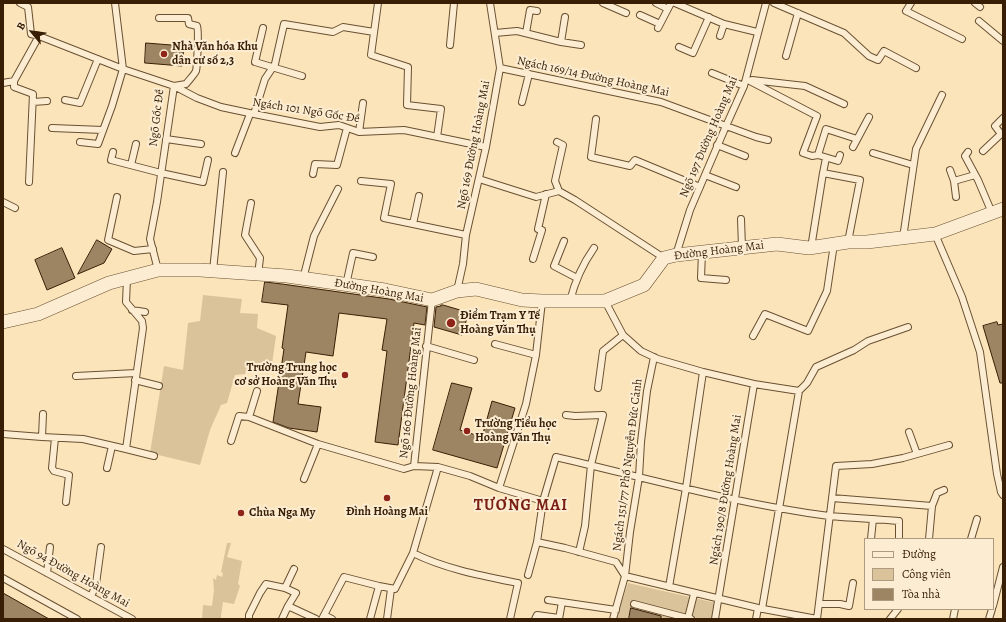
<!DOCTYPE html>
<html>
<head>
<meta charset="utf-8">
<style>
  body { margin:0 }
  #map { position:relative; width:1006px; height:622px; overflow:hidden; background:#fbe4ba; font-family:Alegreya,serif }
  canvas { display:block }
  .frame { position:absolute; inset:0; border:4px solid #381e05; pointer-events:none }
  .legend { position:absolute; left:864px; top:538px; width:130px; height:72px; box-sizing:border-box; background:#fcedd2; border:1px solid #ae9a80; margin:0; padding:5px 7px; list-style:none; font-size:12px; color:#381e05 }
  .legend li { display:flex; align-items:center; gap:8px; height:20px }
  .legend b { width:20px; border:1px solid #ae9a80 }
  .north { position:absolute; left:12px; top:12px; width:40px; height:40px; -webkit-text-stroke:3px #fcedd2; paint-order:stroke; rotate:299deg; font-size:11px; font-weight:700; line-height:16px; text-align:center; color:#381e05 }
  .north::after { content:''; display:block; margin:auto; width:14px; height:18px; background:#381e05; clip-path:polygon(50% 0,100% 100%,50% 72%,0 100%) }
</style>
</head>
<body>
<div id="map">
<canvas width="1006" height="622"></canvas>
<div class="frame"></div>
<ul class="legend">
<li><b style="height:5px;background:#fcedd2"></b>Đường</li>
<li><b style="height:11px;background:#dac29b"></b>Công viên</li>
<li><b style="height:11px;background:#9d8563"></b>Tòa nhà</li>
</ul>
<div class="north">B</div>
</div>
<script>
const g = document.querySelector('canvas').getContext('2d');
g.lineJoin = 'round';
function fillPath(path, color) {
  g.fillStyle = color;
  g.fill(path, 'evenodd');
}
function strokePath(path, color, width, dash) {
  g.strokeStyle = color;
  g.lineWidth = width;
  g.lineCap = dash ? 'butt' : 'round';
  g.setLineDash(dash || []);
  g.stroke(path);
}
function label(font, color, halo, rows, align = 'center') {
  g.font = font + ' Alegreya,serif';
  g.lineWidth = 4;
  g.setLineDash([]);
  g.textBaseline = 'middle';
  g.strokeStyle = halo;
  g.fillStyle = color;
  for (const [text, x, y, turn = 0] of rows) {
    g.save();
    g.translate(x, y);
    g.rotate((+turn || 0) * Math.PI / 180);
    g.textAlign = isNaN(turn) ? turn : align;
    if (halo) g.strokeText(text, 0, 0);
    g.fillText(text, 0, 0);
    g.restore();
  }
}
const green = new Path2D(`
  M203,295L242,299L240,313L258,314L257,328L276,336L271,371L247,368L245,374L235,375L227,403L221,405L210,430L200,465L150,453L164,366L183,370L188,323L200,321Z
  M227,543H231L227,557L242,561L238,584L240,586L234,604L223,602L221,616V619H202L203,605L212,606L214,590L213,578L216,580L217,575L222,577L223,573L221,572Z
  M628,583L716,603L713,619H616Z`);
const building = new Path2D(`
  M146,43L184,46L182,66L145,63Z
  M97,240L112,249L104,263L78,274Z
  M62,248L75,278L47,290L35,260Z
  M265,282L282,284L389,299L427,307L425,325L414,323L398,445L375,442L387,351L382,350L387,319L339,313L333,356L306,352L298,404L321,407L317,432L289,428L273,422L284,349L282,348L288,305L262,302Z
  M441,305H443L460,310L459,315L467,318L462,335L434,327L436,307L441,306Z
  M997,322L998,325L1003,324V383H1000L983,326Z
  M452,383L472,388L460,430L482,437L492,401L515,408L497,468L433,450Z
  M3,593L49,619H3Z
  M631,608L661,616V619H629Z`);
const lane = new Path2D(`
  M20,3L28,7L31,34L39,36
  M115,3L123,69L174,86L157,202L150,239L158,270
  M378,3L371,55L408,67L407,105L441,109L437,137
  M603,3L626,13
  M656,3L668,9
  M675,3L724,24L757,32
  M774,3L844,33L869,56L878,60L884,51L916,68
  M911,3L906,11L962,39
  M975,3L980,7
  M640,15L660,24
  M159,18H188L189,24L197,26C199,30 197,67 196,71C194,75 189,80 186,84L174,86
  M979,21L1003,41
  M263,28L255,62L302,76
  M658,28L671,3
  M495,33L517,31L561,42L581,45
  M526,33L530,10L537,11
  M720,36L724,24
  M561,42L565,17
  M450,45L454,3
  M679,47L693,53L709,17
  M786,56L798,13
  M500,68L661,102L756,137L768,140
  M712,73L744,86
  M746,79L817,116L803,153L812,156L818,155L838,161L840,155
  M752,80L805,86L844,104
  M14,81V87L33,94L29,182
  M3,83L14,81L39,36L123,69L112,106L98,144L80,142
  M174,86L197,98L221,107L254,114L320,127L339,125L359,132L404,130L486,147
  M65,100L80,103L98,59
  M33,102L47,101
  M522,102L529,74
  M254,114L265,79L275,64L284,24L333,32L343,27L374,32
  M596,119L591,157L630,166L635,160L700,187
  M52,128L103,130
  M359,132L363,103
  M166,139L201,144
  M557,142L563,145L555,181L559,191
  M717,145L745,156
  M853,147L869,117
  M983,151L1001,134L995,126L1003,118
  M113,152L111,160L161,173L203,182L208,160
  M968,152L965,156L978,180L992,213
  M235,153L250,114
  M873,153L913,165
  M818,155L826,129L857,139
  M131,165L136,144
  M950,170L954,181L956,197
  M823,173L860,180L848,242
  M313,174L315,164L337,165L347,128
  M705,175L736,187
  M479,179L536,197L559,191L575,200L664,258
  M361,181L391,184L384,218L466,235
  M954,181L975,175
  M117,197L108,240L134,251L153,249
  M3,202L15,208
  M251,203L245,235L260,258L258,275
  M741,219L742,247
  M413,224L419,196
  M935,234L962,297L980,352L997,474L1001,492L1003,495
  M903,238L916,149L942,95
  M564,241L554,266L577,278
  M811,248L823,173L826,158
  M702,252L701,278L726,280
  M676,255L690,210L726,126L744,86L766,3
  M533,259L542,230L538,229L546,194
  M213,271L223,172
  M303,279L314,236L338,189
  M346,285L353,253L373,257
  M457,291L463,264L466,235L486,147L500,68L490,3
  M432,300L414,466L438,467L470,476L499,488L543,501
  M570,301C575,281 582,265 594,248
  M605,301L623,335L641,351L658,359L703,372L754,384L799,391
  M132,310L145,312
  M753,336L765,314L808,331L827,291L834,244
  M495,344L536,355
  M426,346L474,360
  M76,376L136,373
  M135,380L159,386
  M598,388L603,351L623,335
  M799,391L807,383L816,367L854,350L868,341L908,327
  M566,415L575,416L603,415L591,465L585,526L579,552
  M249,417L318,444L404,469L414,466
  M909,432L917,454
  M3,434L42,437L83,439L126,449L143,328L142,321L126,302L127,279
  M42,437L43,414
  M55,438L52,468L54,471L69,475L66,502
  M231,441L239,416L249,417L257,391
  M126,449L154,456
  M107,468L112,446
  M304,479L318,444
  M499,488L526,404L536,355L542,301
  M832,498L932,506
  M871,539L873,519
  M929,539L932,506L937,493L944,490
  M971,539L977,519
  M3,549L132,619
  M413,553C445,569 483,576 518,583L510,619
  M47,573L50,547
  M528,575L537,542
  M625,576L616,562L565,548L537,542L543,501L556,457C646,478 737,504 829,516C852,518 876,519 899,521V539
  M625,576L758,608L817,619
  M3,578L77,619
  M669,587L686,488L703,372
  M285,588L294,569
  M91,597L96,584L101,547
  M548,600L616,610
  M634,604L691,619
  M819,604H840L849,606L853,583
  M993,606L1003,567
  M762,609L799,391
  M324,615L332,619
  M688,618L694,594
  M249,619V615L260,593L266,584L285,588L296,593L288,606L316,619
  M282,619L288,606
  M322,619L344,577L379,586L395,589L413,553L438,467
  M370,619L379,586
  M387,619L391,589
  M535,619L537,615L559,618
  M559,619L562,602
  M613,619L625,576L630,532L639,477L641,442L647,391L654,357
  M715,619L754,384
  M756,619L758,608
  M817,619L836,466L872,464L903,458L949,445
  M890,619L898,609
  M953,619L955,609
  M989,619L992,609`);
const street = new Path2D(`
  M3,322L38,314L109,283L158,270H200L287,276L385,290L432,300L457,291L476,289L522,300L542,301H605L644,285L664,258L676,255L777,244L809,248L848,242H867L935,234L1003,209`);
const markers = [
  [164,54,4,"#8f2418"],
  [451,323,5,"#8f2418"],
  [345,375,4,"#8f2418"],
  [467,431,4,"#8f2418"],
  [387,498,4,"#8f2418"],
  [241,513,4,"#8f2418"]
];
const poiNames = [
  ["Nhà Văn hóa Khu",172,47],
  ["dân cư số 2,3",172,61],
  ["Điểm Trạm Y Tế",460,316],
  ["Hoàng Văn Thụ",460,330],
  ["Trường Trung học",337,368,"right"],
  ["cơ sở Hoàng Văn Thụ",337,382,"right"],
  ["Trường Tiểu học",475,424],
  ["Hoàng Văn Thụ",475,438],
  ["Đình Hoàng Mai",387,512,"center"],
  ["Chùa Nga My",249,513]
];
const streetNames = [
  ["Ngách 169/14 Đường Hoàng Mai",593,77,12],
  ["Ngách 101 Ngõ Gốc Đề",306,111,9],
  ["Ngõ Gốc Đề",157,118,-83],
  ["Ngõ 197 Đường Hoàng Mai",709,137,-67],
  ["Ngõ 169 Đường Hoàng Mai",474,145,-79],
  ["Đường Hoàng Mai",719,251,-7],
  ["Đường Hoàng Mai",379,291,10],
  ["Ngõ 160 Đường Hoàng Mai",411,393,-84],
  ["Ngách 151/77 Phố Nguyễn Đức Cảnh",628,465,-83],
  ["Ngách 190/8 Đường Hoàng Mai",726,490,-81],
  ["Ngõ 94 Đường Hoàng Mai",73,574,29]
];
const districtNames = [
  ["TƯƠNG MAI",521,506]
];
fillPath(green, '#dac29b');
fillPath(building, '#9d8563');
strokePath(building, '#381e05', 1);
strokePath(lane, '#695032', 8);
strokePath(street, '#695032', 14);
strokePath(lane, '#fcedd2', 6);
strokePath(street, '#fcedd2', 13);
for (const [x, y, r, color] of markers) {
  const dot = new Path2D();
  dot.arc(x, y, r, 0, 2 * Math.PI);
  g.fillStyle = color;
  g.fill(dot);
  strokePath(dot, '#fcedd2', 1.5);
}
label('bold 12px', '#381e05', '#fcedd2', poiNames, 'left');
label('12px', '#381e05', '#fcedd2', streetNames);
g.letterSpacing = '1px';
label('bold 16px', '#7a1f14', '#fcedd2', districtNames);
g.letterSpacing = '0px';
</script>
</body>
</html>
